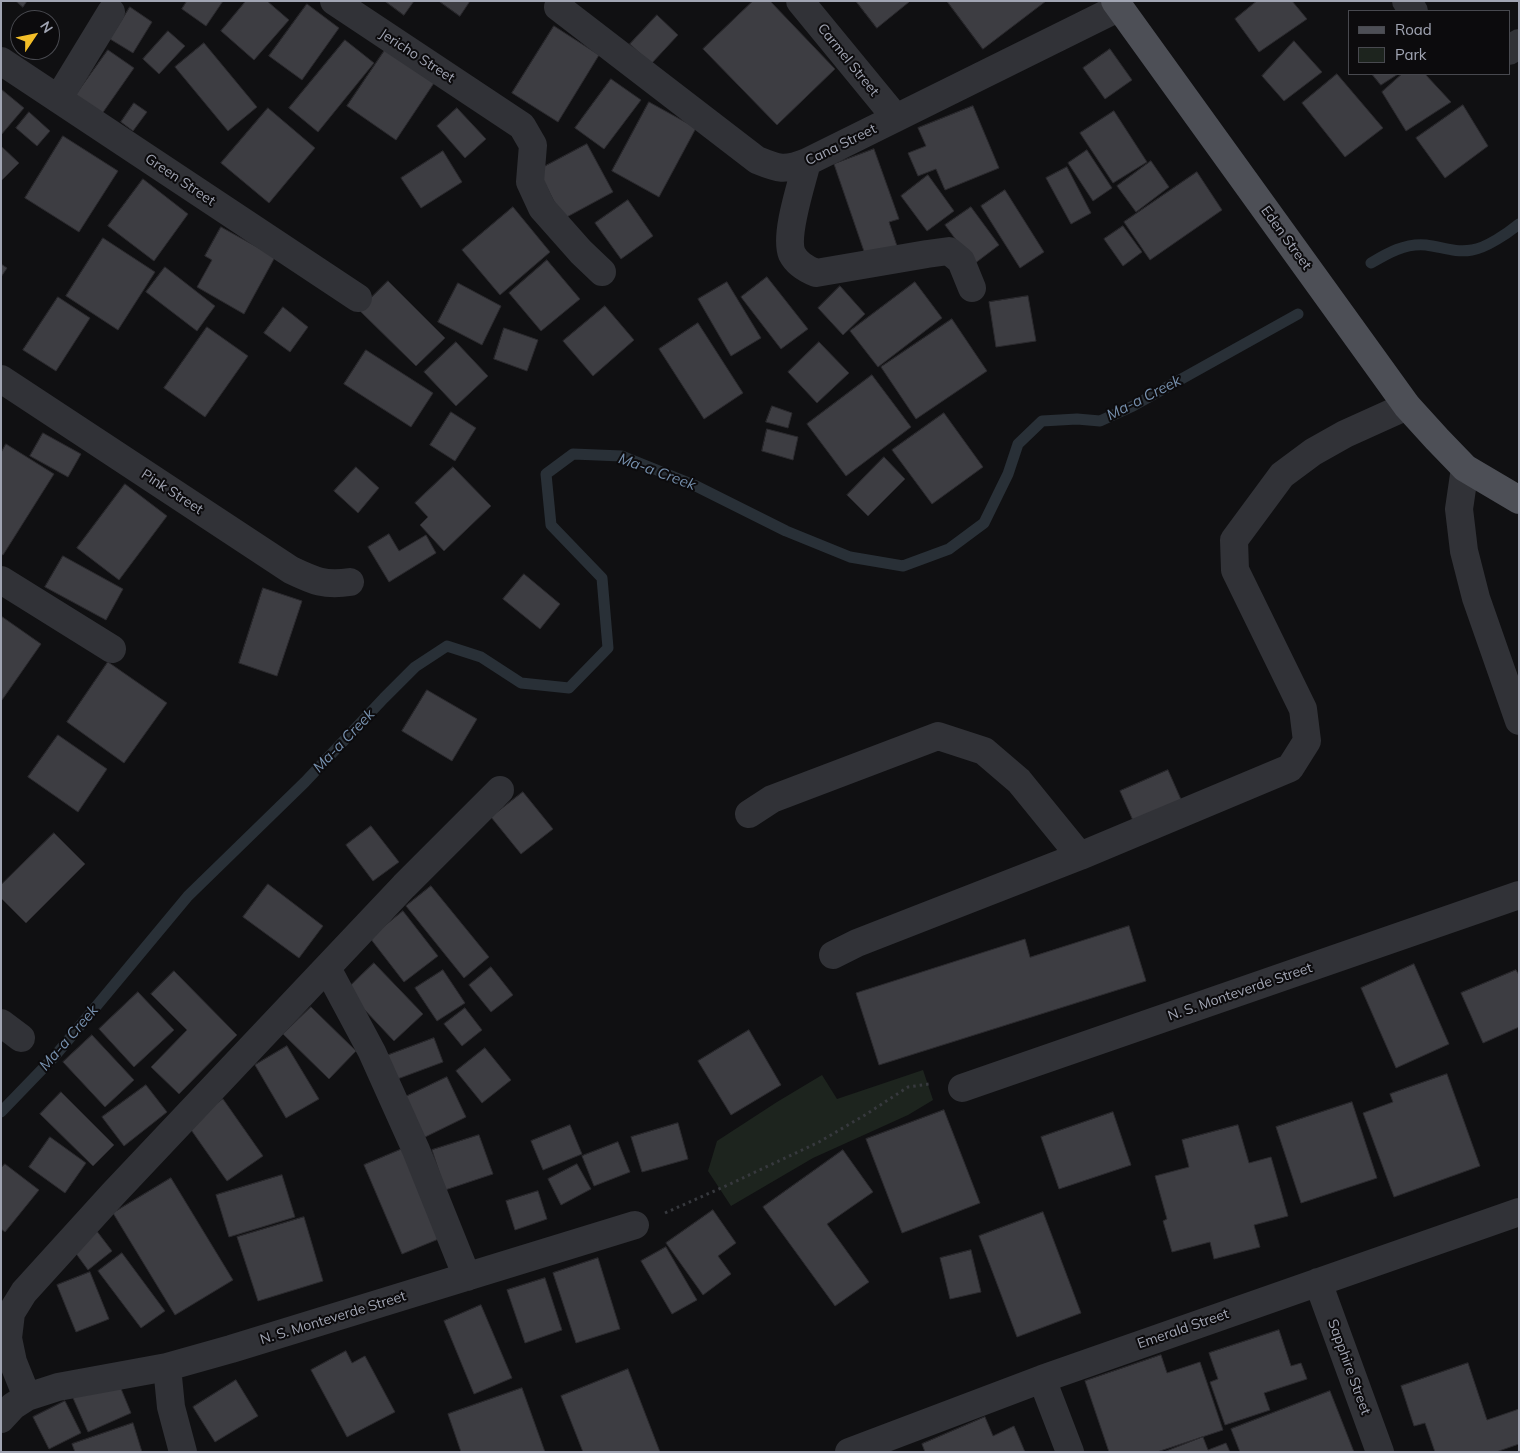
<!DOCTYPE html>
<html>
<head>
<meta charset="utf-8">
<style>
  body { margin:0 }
  #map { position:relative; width:1520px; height:1453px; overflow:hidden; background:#101012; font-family:Mulish,sans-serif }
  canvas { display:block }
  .frame { position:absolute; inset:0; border:2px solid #a1a5b3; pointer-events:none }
  .legend { position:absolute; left:1348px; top:10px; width:162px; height:65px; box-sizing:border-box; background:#0c0b0d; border:1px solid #48494f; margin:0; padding:6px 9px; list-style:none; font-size:15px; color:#a1a5b3 }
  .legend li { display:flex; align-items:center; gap:10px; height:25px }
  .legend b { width:25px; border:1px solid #48494f }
  .north { position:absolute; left:10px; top:10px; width:50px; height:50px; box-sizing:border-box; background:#0c0b0d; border:1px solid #48494f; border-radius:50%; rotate:56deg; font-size:14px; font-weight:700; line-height:20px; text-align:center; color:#a1a5b3 }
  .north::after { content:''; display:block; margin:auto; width:18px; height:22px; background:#f3be28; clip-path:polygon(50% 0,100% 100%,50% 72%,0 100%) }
</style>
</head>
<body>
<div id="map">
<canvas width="1520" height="1453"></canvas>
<div class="frame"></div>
<ul class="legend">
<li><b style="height:6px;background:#4d4f56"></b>Road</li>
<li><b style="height:14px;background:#1d241e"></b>Park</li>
</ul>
<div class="north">N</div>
</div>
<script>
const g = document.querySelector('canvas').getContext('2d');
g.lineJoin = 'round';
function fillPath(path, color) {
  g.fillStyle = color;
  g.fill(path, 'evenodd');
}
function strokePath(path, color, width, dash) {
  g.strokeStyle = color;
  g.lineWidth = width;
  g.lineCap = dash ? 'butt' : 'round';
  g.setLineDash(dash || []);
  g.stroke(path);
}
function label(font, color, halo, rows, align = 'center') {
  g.font = font + ' Mulish,sans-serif';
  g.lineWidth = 4;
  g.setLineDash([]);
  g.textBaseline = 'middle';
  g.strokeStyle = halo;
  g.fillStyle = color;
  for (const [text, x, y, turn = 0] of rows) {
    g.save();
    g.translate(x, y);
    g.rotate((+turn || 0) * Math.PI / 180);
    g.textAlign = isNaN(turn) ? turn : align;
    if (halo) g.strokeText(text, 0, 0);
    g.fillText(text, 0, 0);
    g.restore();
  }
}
const green = new Path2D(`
  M923,1070L933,1100L908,1115L813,1158L731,1206L708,1171L717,1141L777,1102L822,1075L837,1099Z`);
const stream = new Path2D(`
  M1371,263C1388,253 1405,243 1426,245C1442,247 1455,253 1472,250C1486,248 1508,233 1519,224
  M1,1112L54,1057L188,896L305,782L384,698L415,667L447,646L481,657L521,683L569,688L608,648L602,578L551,525L546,474L573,454L622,456L694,485L786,531L850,557L903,566L949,549L984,523L1008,474L1018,444L1042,421L1077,419L1100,421L1133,406L1298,314`);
const building = new Path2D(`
  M16,1H27L23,7Z
  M187,1H223L206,26L182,9Z
  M246,1H267L289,20L254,60L221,31Z
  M385,1H414L404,15Z
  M439,1H470L460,16Z
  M753,1H770L835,69L777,125L703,49Z
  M856,1H908L909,2L877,28Z
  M947,1H1046L983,49Z
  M1257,1H1292L1307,19L1259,52L1235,19Z
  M307,4L339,28L302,80L269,56Z
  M130,7L152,22L133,53L110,39Z
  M657,15L678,35L651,64L630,44Z
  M554,26L599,55L558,122L512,93Z
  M168,31L185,46L159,74L143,59Z
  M345,40L374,63L318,132L289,108Z
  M1294,41L1322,72L1284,101L1262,76Z
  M204,43L257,107L228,131L175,67Z
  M389,44L438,77L396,140L347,106Z
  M1110,49L1132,80L1105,99L1083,68Z
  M108,50L134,68L99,118L72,100Z
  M1337,74L1383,128L1345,157L1302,103Z
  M1372,74H1398L1381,85Z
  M1402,74H1425L1451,102L1406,131L1382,92Z
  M611,79L641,100L604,149L575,128Z
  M1,89L24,108L1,135Z
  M649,102L696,128L659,197L612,171Z
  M134,103L147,112L133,131L121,122Z
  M1463,105L1488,146L1445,178L1416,138Z
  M973,106L999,168L945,190L936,169L918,176L908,153L926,146L918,128Z
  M268,108L315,148L269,203L221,163Z
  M457,108L486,139L465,158L437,126Z
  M1114,111L1147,162L1113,183L1080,133Z
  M29,112L50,131L37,146L16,128Z
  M63,136L118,171L79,232L25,198Z
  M587,144L613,192L563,219L538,170Z
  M1,146L19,163L1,181Z
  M874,149L899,219L889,222L898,249L867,260L834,164Z
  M1087,150L1112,188L1093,201L1068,163Z
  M443,151L462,182L421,208L401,178Z
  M1151,161L1169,187L1136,212L1117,186Z
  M1067,167L1091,213L1071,224L1046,178Z
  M1197,172L1222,210L1150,260L1124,222Z
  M928,175L954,211L927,231L901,196Z
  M143,179L188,214L154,261L108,226Z
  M1005,190L1044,252L1020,268L981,206Z
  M628,200L653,236L621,259L595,223Z
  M513,207L550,252L500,295L462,250Z
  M971,207L999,245L974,264L945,225Z
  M1123,226L1142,252L1123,266L1104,239Z
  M221,227L275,257L244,314L197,287L212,260L205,256Z
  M103,238L155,272L118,330L66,296Z
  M547,260L580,299L541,331L509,293Z
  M1,264L7,268L1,277Z
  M165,267L215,306L197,331L146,292Z
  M767,277L808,329L781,349L741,297Z
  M388,281L445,338L416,366L359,310Z
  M727,282L761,338L731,356L698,299Z
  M915,282L942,318L878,367L850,331Z
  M458,283L501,306L482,345L438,322Z
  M840,286L865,314L843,335L818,308Z
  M1028,296L1036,341L996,347L989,302Z
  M58,297L90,318L56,371L23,350Z
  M605,306L634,340L593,376L563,341Z
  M283,307L308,327L290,352L264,333Z
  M952,319L987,371L916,419L881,367Z
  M698,323L743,393L704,419L659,349Z
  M207,327L248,356L205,417L164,388Z
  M504,328L538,340L527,371L494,359Z
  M456,342L488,376L456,406L424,372Z
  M819,342L849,373L817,403L788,372Z
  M366,350L433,393L411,427L344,384Z
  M872,375L911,427L846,476L807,424Z
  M772,406L792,413L788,428L766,422Z
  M451,412L476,428L455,461L430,445Z
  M944,413L983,467L932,504L892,450Z
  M767,429L798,437L793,460L762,451Z
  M43,433L81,454L68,477L30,456Z
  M6,444L54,474L3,555L1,554V453Z
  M884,457L905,479L868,516L847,495Z
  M356,467L379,488L358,513L334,491Z
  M453,467L491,506L444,551L420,525L428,517L415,503Z
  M125,484L167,516L119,580L77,548Z
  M389,534L399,551L426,535L436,553L389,582L368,547Z
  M63,556L123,589L106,620L45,587Z
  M524,574L560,604L540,629L503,599Z
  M263,588L302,601L277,676L239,663Z
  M1,616L41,644L2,700H1Z
  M108,662L167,703L124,763L67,722Z
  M427,690L477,719L452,761L402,731Z
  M58,735L107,769L78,812L28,777Z
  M1168,770L1183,804L1135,825L1120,791Z
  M523,792L553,829L521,854L491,817Z
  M371,826L399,862L373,881L346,845Z
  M54,833L85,864L26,923L1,898V885Z
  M268,884L323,926L299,958L243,917Z
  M431,886L489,957L464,978L406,906Z
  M403,911L438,956L404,982L370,938Z
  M1129,926L1146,981L879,1065L856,993L1025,939L1030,957Z
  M374,963L423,1014L394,1041L346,990Z
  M1414,964L1449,1044L1396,1068L1361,988Z
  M491,967L513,995L491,1012L469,985Z
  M443,970L465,1003L437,1021L415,988Z
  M1516,970L1519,975V1027L1483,1043L1461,993Z
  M174,971L237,1035L179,1094L151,1067L187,1030L151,994Z
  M138,992L174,1030L134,1067L99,1029Z
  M311,1007L356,1051L329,1079L283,1034Z
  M465,1008L482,1030L462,1046L444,1024Z
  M749,1030L781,1085L731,1115L698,1061Z
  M92,1035L134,1080L105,1107L63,1062Z
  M434,1038L443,1062L392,1081L383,1057Z
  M287,1046L319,1099L286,1118L255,1065Z
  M485,1048L511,1080L482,1103L456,1071Z
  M1447,1074L1480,1166L1394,1197L1363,1113L1393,1102L1390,1094Z
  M447,1077L466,1117L421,1139L401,1099Z
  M146,1085L167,1112L124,1146L102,1117Z
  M61,1092L114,1145L93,1166L40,1114Z
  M223,1099L263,1156L227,1181L187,1124Z
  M1352,1102L1377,1178L1301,1203L1276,1127Z
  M944,1110L980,1203L902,1233L866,1139Z
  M1113,1112L1131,1165L1059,1189L1041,1137Z
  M678,1123L688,1159L642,1172L631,1137Z
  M570,1125L582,1154L543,1170L531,1141Z
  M1238,1125L1249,1163L1271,1157L1288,1216L1254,1225L1260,1247L1214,1259L1210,1242L1172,1252L1163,1221L1167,1219L1155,1176L1189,1167L1182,1140Z
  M479,1135L493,1174L445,1190L432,1150Z
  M50,1137L86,1163L65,1193L29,1167Z
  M618,1142L630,1172L594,1186L582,1156Z
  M402,1149L441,1238L402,1254L364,1165Z
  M843,1150L873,1192L827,1224L869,1282L835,1306L763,1207Z
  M5,1164L39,1190L5,1232L1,1229V1168Z
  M577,1164L591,1189L561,1205L548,1179Z
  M282,1175L295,1217L229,1237L216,1195Z
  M171,1178L233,1280L175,1315L113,1213Z
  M538,1191L547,1219L515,1230L506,1201Z
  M713,1210L736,1243L718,1256L731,1274L703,1295L666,1243Z
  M1043,1212L1081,1313L1017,1337L979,1236Z
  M304,1217L323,1281L258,1301L237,1237Z
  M96,1230L112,1251L88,1270L72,1248Z
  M666,1247L697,1300L672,1314L641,1261Z
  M971,1250L981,1292L950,1299L940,1258Z
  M122,1253L165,1311L141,1328L98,1271Z
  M598,1258L620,1329L576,1343L553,1273Z
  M90,1272L109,1319L76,1332L57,1285Z
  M545,1278L562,1330L525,1343L507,1290Z
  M481,1305L512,1378L474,1394L444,1321Z
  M1279,1330L1291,1366L1301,1363L1307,1379L1264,1393L1270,1410L1225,1425L1210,1382L1218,1379L1209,1353Z
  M346,1351L352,1363L365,1356L395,1412L347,1437L311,1370Z
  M1161,1355L1167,1373L1200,1362L1223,1430L1157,1452H1109L1085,1381Z
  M1468,1363L1487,1420L1519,1409V1444L1496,1452H1435L1425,1423L1414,1426L1401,1386Z
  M628,1369L660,1452H583L561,1396Z
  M117,1379L131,1413L88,1432L73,1398Z
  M236,1380L258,1416L215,1442L193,1407Z
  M522,1388L545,1452H461L448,1414Z
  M1330,1391L1354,1452H1240L1231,1429Z
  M65,1401L81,1433L49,1449L33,1417Z
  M985,1417L993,1436L1014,1426L1025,1452H925L922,1444Z
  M133,1423L142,1452H75L72,1444Z
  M1203,1437L1208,1450L1226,1443L1230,1452H1164Z`);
const path = new Path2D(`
  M665,1213L730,1184L819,1142L865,1115L908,1087L929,1084`);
const minor = new Path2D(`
  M334,1L522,126L533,145L530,182L542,208L581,252L602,272
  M561,1L558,7L757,160C779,169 784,171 807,162L1120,7
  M800,1L896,118
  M1406,1L1414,11
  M1509,51L1519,43
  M1,61L358,298
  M58,99L111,12
  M807,162C802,183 784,235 792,254C797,264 806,269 816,273L927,254L949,251L961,261L972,288
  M1,379L291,570C314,581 325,586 350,582
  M1465,468L1459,509L1464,551L1476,598L1519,721
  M1,580L112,649
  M749,814L772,799L938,736L984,751L1019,781L1080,856L857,943L833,955
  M1080,856L1290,768L1307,741L1303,709L1235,570L1234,540L1282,475L1313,452L1345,434L1407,406
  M327,968L372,1052L416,1150L467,1277
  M1,1023L21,1038
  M962,1088L1519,895
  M1318,1282L1380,1452
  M167,1367L171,1407L183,1452
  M1042,1379L1070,1452
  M27,1397L13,1362L8,1338L11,1313L24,1292L113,1194L404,886L500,790
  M1,1419L13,1406L27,1397L58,1387L167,1367L231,1349L635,1225
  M849,1452L1042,1379L1519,1212`);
const major = new Path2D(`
  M1115,1L1407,406L1437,439L1465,468L1519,500`);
const streetNames = [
  ["Jericho Street",417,56,33],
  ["Carmel Street",848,60,51],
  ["Cana Street",841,145,-26],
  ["Green Street",180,180,34],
  ["Eden Street",1286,238,54],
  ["Pink Street",172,492,33],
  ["N. S. Monteverde Street",1240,992,-19],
  ["N. S. Monteverde Street",333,1318,-17],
  ["Emerald Street",1183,1329,-19],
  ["Sapphire Street",1349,1367,70]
];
const waterNames = [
  ["Ma-a Creek",1144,398,-27],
  ["Ma-a Creek",657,472,20],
  ["Ma-a Creek",344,741,-46],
  ["Ma-a Creek",69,1038,-49]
];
fillPath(green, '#1d241e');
strokePath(stream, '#293037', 11);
fillPath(building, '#3d3d42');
strokePath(building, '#2b2a2e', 1);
strokePath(path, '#37393e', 3, [2.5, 4]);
strokePath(minor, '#313237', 28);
strokePath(major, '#4d4f56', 28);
label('14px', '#a1a5b3', '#0c0b0d', streetNames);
label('italic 15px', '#7791af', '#0c0b0d', waterNames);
</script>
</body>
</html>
